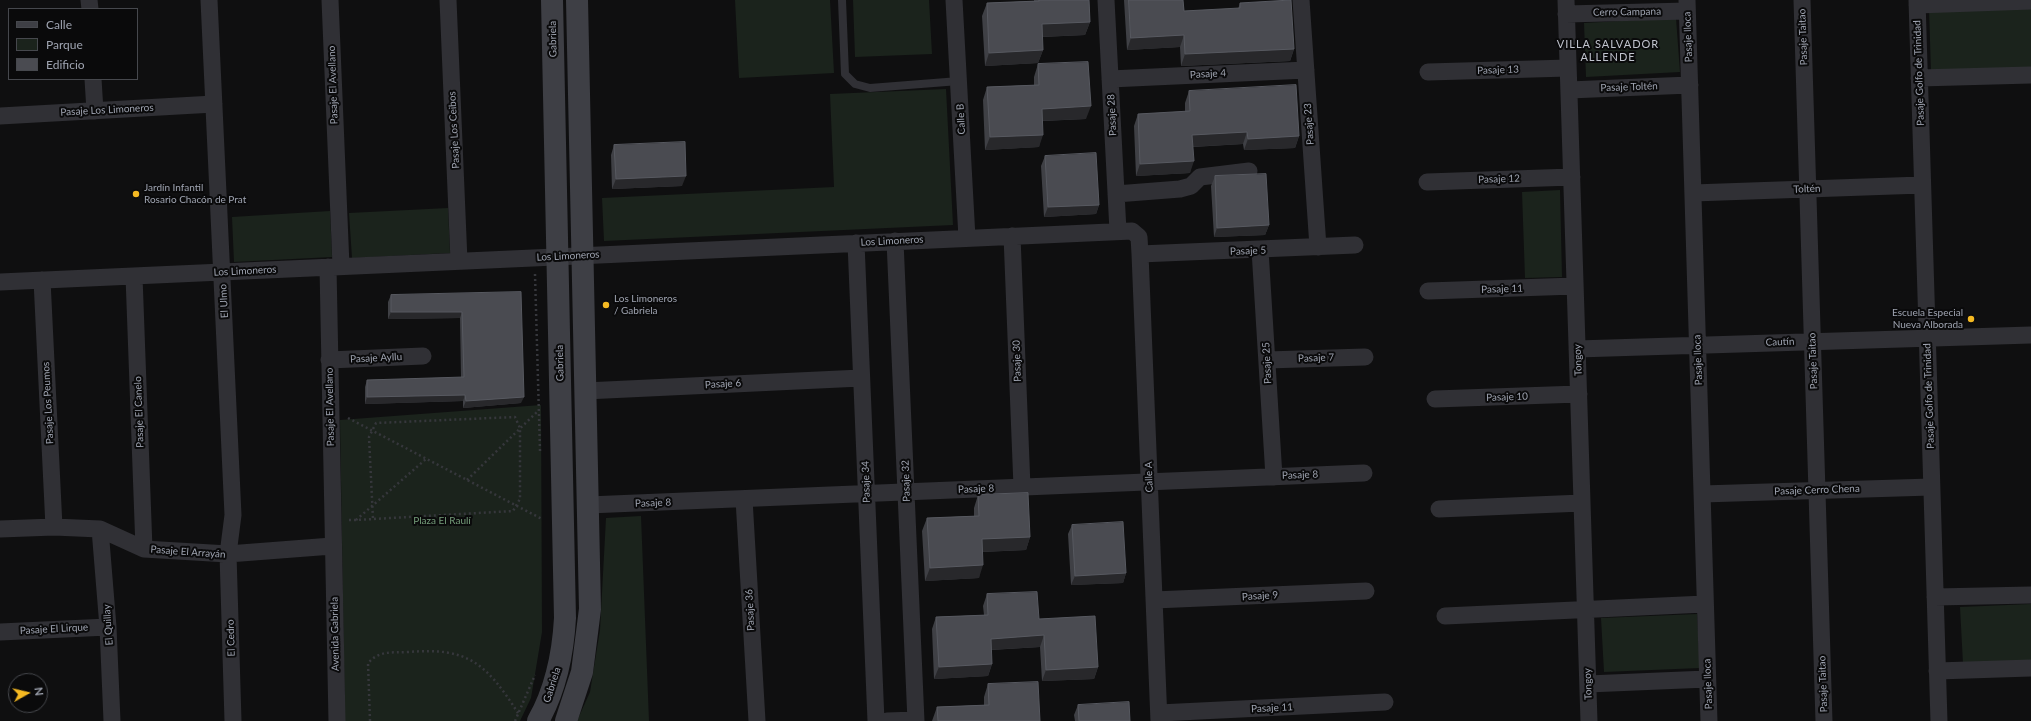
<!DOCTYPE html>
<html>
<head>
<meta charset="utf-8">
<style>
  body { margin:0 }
  #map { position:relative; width:2031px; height:721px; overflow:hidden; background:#0f0f10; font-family:Lato,sans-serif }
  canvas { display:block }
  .legend { position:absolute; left:8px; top:8px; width:130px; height:72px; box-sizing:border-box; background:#0a0a0b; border:1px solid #46484d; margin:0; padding:5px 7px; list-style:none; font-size:12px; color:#9fa4b1 }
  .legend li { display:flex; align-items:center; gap:8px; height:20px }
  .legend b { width:20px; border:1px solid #46484d }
  .north { position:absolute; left:8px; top:673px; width:40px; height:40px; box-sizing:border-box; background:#0a0a0b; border:1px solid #46484d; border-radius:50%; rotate:82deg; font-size:11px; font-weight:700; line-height:16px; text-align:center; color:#9fa4b1 }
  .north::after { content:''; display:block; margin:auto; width:14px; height:18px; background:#f5b922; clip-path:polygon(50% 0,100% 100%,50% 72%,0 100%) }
</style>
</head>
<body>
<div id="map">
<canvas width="2031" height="721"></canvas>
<ul class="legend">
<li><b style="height:5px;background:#3e3f45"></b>Calle</li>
<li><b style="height:11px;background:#1b231c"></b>Parque</li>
<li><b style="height:11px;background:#4a4b51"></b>Edificio</li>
</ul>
<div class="north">N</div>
</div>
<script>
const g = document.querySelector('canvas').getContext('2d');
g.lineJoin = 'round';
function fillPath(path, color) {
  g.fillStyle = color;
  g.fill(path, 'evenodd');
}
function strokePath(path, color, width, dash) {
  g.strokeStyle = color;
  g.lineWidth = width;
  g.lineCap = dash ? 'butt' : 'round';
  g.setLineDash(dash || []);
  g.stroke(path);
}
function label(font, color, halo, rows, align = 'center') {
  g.font = font + ' Lato,sans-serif';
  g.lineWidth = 4;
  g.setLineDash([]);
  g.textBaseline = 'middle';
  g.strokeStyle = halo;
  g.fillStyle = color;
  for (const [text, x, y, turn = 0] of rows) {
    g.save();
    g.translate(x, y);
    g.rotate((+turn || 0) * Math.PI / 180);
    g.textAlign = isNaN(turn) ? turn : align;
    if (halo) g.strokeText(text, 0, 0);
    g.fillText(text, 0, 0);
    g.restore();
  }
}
const green = new Path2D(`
  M735,0H830L834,73L739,78Z
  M853,0H929L932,54L855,57Z
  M2031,6V69L1931,72L1929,9Z
  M1676,18L1680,72L1586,77L1584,23Z
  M946,89L953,225L604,241L602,198L834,187L830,94Z
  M1560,190L1562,277L1525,278L1522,192Z
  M448,208L450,253L352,258L349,213Z
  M330,211L332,257L234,262L232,217Z
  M541,405L542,632L531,698L520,721H345L340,420Z
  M641,516L649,721H577L590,692L600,630L606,518Z
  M2031,604V663L1963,664L1960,607Z
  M1697,614L1700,668L1604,672L1601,618Z`);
const path = new Path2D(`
  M535,274L540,451
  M348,418L542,519
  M467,480L539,410
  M349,520H356L513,511L520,499V428L515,417L376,423L369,437L373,519
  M356,520L426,459
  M370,721L368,663C380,650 391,653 408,652C468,647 486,663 518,713
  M515,721L535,675`);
const lane = new Path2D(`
  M842,0L845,74L855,84L870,88L959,81`);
const street = new Path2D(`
  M89,0L90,9
  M209,0L233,515L228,554L233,721
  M330,0L341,266
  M448,0L459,261
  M954,0L967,238
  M1106,0L1118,231
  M1301,0L1318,247
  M1566,0L1589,721
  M1687,0L1709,721
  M1802,0L1824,721
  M1917,0L1939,721
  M1917,5L2031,1
  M1566,14L1687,11
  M1428,72L1568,68
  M1919,78L2031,75
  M93,79L95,111
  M1110,79L1306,70
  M1569,90L1690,85
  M0,116L214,104
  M1427,182L1572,177
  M1693,193L1922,185
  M1116,194L1180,189L1191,186L1200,177L1249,171
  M1012,236L1022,487
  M895,241L916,721
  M856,243L876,721
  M1260,250L1274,477
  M1140,254L1355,245
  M328,267L337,721
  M134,276L144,549
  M42,280L54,527
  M0,282L1132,231L1139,237L1140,254L1159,721
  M1428,291L1575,286
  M1577,349L2031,335
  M329,360L423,356
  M1267,360L1365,357
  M585,391L861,378
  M1435,399L1579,394
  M1702,494L1931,487
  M744,499L757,721
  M588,505L1364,473
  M1439,509L1582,503
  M0,529L54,527L100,529L144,549L228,554L332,546
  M100,529L108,627L112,721
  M1935,597L2031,595
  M1154,600L1366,591
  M1445,616L1705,604
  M0,632L108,627
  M1937,671L2031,668
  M1588,684L1707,679
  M1159,713L1385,702
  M887,721L916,720`);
const secondary = new Path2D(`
  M538,721C556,689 563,654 565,618L552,0
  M566,721L582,672L590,609L577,0`);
const wall = new Path2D(`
  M1034,0H1089L1090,22L1085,35L1042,37L1043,50L1038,63L985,66L982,16L987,3L1034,1Z
  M1124,0H1183L1184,11L1238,9L1240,3L1294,49L1290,61L1181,66L1180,47L1127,50Z
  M1038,64L1086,119L1043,121L1039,147L985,150L983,100L987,87L1034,85V77Z
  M1189,91L1299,136L1295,148L1244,150L1243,144L1193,147L1190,173L1136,176L1134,126L1138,114L1185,112V103Z
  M614,145L682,186L612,189L611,155Z
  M1045,156L1099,205L1096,214L1044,217L1041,166Z
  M1215,176L1269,225L1265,235L1214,237L1211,186Z
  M521,292V403L463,408V401L365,404V387L367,380L461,378L460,318L388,319V302L391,295Z
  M978,495L1030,537L1026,550L982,552L979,578L925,581L922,531L927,518L974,516V508Z
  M1072,525L1126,573L1123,583L1071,585L1068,534Z
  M987,594L1039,619L1098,667L1094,679L1042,681L1040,647L991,650L992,664L988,676L934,679L932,629L936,617L984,615L983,606Z
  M988,684L1040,721H932L937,707L984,705V697Z
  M1078,705L1130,721H1075L1074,715Z`);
const shadedWall = new Path2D(`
  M1090,22L1085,35L1037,37L1042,24Z
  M1184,35L1180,47L1127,50L1131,38Z
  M1294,49L1290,61L1181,66L1185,54Z
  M1043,50L1038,63L985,66L989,53Z
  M1091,106L1086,119L1037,121L1042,109Z
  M1247,132L1243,144L1188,147L1192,135Z
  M1043,135L1039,147L985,150L990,137Z
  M1299,136L1295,148L1244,150L1248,139Z
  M1194,161L1190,173L1136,176L1140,164Z
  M686,176L682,186L612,189L616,179Z
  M1099,205L1096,214L1044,217L1048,207Z
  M1269,225L1265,235L1214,237L1217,228Z
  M391,312H462L460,318L388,319Z
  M465,395L463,401L365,404L367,397Z
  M524,397L521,403L463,408L466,401Z
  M1030,537L1026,550L977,552L982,539Z
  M983,565L979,578L925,581L930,568Z
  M1126,573L1123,583L1071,585L1075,576Z
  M1044,635L1040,647L987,650L991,639Z
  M992,664L988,676L934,679L939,667Z
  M1098,667L1094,679L1042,681L1046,670Z`);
const building = new Path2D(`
  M1039,0H1089L1090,22L1042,24L1043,50L989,53L987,3L1039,1Z
  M1129,0H1183L1184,11L1240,8V3L1291,0L1294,49L1185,54L1184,35L1131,38Z
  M1088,62L1091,106L1042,109L1043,135L990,137L987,87L1039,85L1038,64Z
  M1296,85L1299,136L1248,139L1247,132L1192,135L1194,161L1140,164L1138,114L1190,111L1189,91Z
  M685,142L686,176L616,179L614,145Z
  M1096,153L1099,205L1048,207L1045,156Z
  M1266,174L1269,225L1217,228L1215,176Z
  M521,292L524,397L466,401L465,395L367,397V380L464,377L462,312H391V295Z
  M1028,493L1030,537L982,539L983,565L930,568L927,518L979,516L978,495Z
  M1123,522L1126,573L1075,576L1072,525Z
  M1037,592L1039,619L1095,616L1098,667L1046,670L1044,635L991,639L992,664L939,667L936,617L988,615L987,594Z
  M1038,682L1040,721H938L937,707L989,705L988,684Z
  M1129,702L1130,721H1079L1078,705Z`);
const markers = [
  [136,194,4,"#f5b922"],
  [606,305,4,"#f5b922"],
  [1971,319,4,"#f5b922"]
];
const streetNames = [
  ["Cerro Campana",1627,12,-1],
  ["Pasaje Iloca",1688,37,-92],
  ["Pasaje Taitao",1803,37,-92],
  ["Gabriela",553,39,-91],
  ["Pasaje 13",1498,70,-2],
  ["Pasaje Golfo de Trinidad",1919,73,-92],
  ["Pasaje 4",1208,74,-3],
  ["Pasaje El Avellano",333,85,-92],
  ["Pasaje Toltén",1629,87,-2],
  ["Pasaje Los Limoneros",107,110,-3],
  ["Pasaje 28",1112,115,-93],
  ["Calle B",961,119,-93],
  ["Pasaje 23",1309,124,-94],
  ["Pasaje Los Ceibos",454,130,-93],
  ["Pasaje 12",1499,179,-2],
  ["Toltén",1807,189,-2],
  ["Los Limoneros",892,241,-3],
  ["Pasaje 5",1248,251,-2],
  ["Los Limoneros",568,256,-3],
  ["Los Limoneros",245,271,-3],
  ["Pasaje 11",1502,289,-2],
  ["El Ulmo",224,301,-93],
  ["Cautín",1780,342,-2],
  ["Pasaje Ayllu",376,358,-3],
  ["Pasaje 7",1316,358,-2],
  ["Tongoy",1578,360,-92],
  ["Pasaje Iloca",1698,360,-92],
  ["Pasaje 30",1017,361,-92],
  ["Pasaje Taitao",1813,361,-92],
  ["Gabriela",560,363,-91],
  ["Pasaje 25",1267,363,-93],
  ["Pasaje 6",723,384,-3],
  ["Pasaje Golfo de Trinidad",1929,396,-92],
  ["Pasaje 10",1507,397,-2],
  ["Pasaje Los Peumos",48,403,-93],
  ["Pasaje El Avellano",330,407,-91],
  ["Pasaje El Canelo",139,412,-92],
  ["Pasaje 8",1300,475,-2],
  ["Calle A",1149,477,-92],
  ["Pasaje 32",906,481,-92],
  ["Pasaje 34",866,482,-92],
  ["Pasaje 8",976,489,-2],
  ["Pasaje Cerro Chena",1817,490,-2],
  ["Pasaje 8",653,503,-2],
  ["Pasaje El Arrayán",188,552,4],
  ["Pasaje 9",1260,596,-3],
  ["Pasaje 36",750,610,-93],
  ["El Quillay",108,625,-94],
  ["Pasaje El Lirque",54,629,-3],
  ["Avenida Gabriela",335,634,-91],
  ["El Cedro",231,638,-92],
  ["Tongoy",1588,684,-92],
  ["Pasaje Iloca",1708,684,-92],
  ["Pasaje Taitao",1823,684,-92],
  ["Gabriela",552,685,-72],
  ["Pasaje 11",1272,708,-3]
];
const poiNames = [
  ["Jardín Infantil",144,188],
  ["Rosario Chacón de Prat",144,200],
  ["Los Limoneros",614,299],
  ["/ Gabriela",614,311],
  ["Escuela Especial",1963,313,"right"],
  ["Nueva Alborada",1963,325,"right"]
];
const parkNames = [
  ["Plaza El Raulí",442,521]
];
const neighbourhoodNames = [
  ["VILLA SALVADOR",1608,44],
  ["ALLENDE",1608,57]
];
fillPath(green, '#1b231c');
strokePath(path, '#36373c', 2.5, [2, 3]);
strokePath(lane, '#303035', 8);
strokePath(street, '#303035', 17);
strokePath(secondary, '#3e3f45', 22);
fillPath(wall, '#3f4045');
fillPath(shadedWall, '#28282b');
fillPath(building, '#4a4b51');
strokePath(building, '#575960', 1);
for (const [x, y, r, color] of markers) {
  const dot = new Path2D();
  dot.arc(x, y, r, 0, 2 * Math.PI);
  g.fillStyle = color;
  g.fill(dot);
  strokePath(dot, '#0a0a0b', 1.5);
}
label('10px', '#9fa4b1', '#0a0a0b', streetNames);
label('10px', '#9fa4b1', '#0a0a0b', poiNames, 'left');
label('10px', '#759d7a', '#0a0a0b', parkNames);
g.letterSpacing = '1px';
label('11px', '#c0c3cd', '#0a0a0b', neighbourhoodNames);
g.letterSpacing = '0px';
</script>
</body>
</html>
